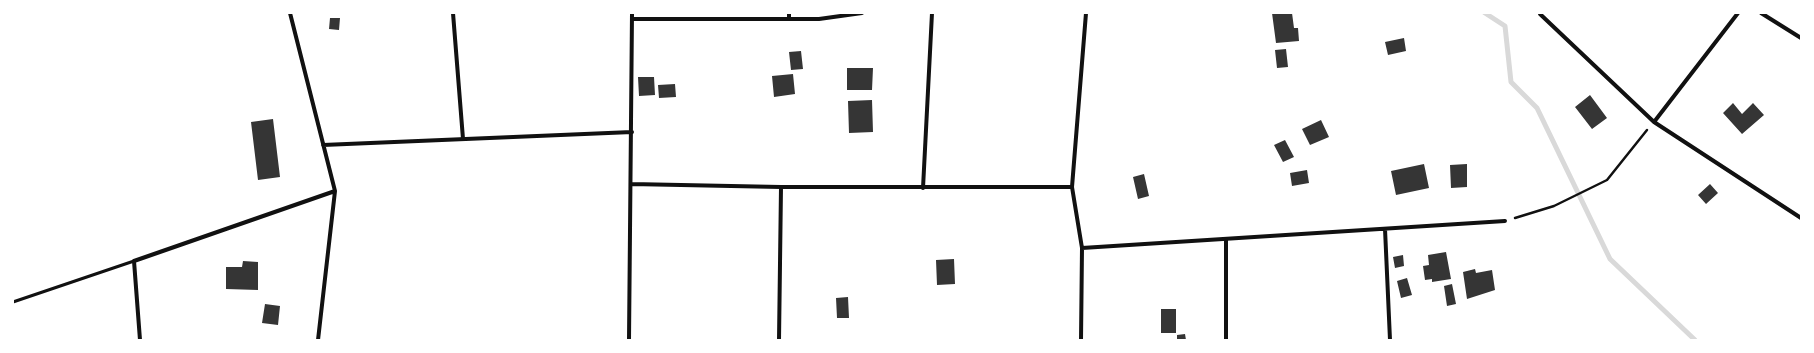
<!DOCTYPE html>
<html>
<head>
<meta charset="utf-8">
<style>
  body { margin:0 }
  #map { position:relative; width:1814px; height:353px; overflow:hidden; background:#fff; font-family:Jost,sans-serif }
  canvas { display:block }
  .frame { position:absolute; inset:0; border:14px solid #fff; pointer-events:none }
</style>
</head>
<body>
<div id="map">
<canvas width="1814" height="353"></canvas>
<div class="frame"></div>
</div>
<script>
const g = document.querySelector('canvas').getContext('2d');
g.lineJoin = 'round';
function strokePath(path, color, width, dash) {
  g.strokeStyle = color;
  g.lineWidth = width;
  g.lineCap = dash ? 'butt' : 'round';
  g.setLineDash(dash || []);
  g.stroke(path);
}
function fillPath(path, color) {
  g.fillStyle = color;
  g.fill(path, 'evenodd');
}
const stream = new Path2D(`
  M1485,13L1505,26L1511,82L1537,108L1610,259L1695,340`);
const building = new Path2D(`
  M1272,13H1292L1294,28H1298L1299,41L1276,43Z
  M330,18H340L339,30L329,29Z
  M1404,38L1406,51L1388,55L1385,42Z
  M1286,49L1288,67L1277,68L1275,50Z
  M801,51L803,69L791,70L789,52Z
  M847,68H873L872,90H847Z
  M793,74L795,94L774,97L772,76Z
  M638,77H654L655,95L639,96Z
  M675,84L676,97L659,98L658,85Z
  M1590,95L1607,118L1592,129L1575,107Z
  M872,100L873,132L849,133L848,101Z
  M1733,103L1742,114L1753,103L1764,115L1742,134L1723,113Z
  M273,119L280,177L258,180L251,122Z
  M1321,120L1329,137L1310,145L1302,129Z
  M1285,140L1294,157L1283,162L1274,145Z
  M1424,164L1429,188L1396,195L1391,171Z
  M1467,164V187L1451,188L1450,165Z
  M1307,170L1309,183L1292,186L1290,173Z
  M1144,174L1149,196L1138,199L1133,177Z
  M1710,184L1718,193L1706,204L1698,195Z
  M1446,252L1451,279L1432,282V279L1425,280L1423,266L1429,265L1428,255Z
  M1403,255L1404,266L1395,268L1393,257Z
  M954,259L955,284L937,285L936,260Z
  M243,261L258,262V290L226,289V267H242Z
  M1475,269L1476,273L1492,270L1495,290L1467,299L1463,272Z
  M1407,278L1412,295L1401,298L1397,281Z
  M1452,284L1456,304L1447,306L1444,286Z
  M848,297L849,318H837L836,298Z
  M265,304L280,306L278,325L262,323Z
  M1161,309H1176V333H1161Z
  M1185,334L1186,340H1177V335Z`);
const path = new Path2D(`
  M1515,218L1554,206L1607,180L1647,130`);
const service = new Path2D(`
  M13,302L134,261`);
const minor = new Path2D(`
  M290,13L335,191L318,340
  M453,13L463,139
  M1761,13L1801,38
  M1540,14L1654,122L1801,218
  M632,19H819L862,13
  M789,19V13
  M1654,122L1738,13
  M323,145L632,132
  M631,184L781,187H1072
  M923,188L932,13
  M1385,229L1390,340
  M1226,239V340
  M1082,248L1505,221
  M140,340L134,261L335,191
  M629,340L632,13
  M779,340L781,187
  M1081,340L1082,248L1072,187L1086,13`);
strokePath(stream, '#d9d9d9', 5);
fillPath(building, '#353535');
strokePath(path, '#111', 2.5);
strokePath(service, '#111', 3);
strokePath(minor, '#111', 4);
</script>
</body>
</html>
